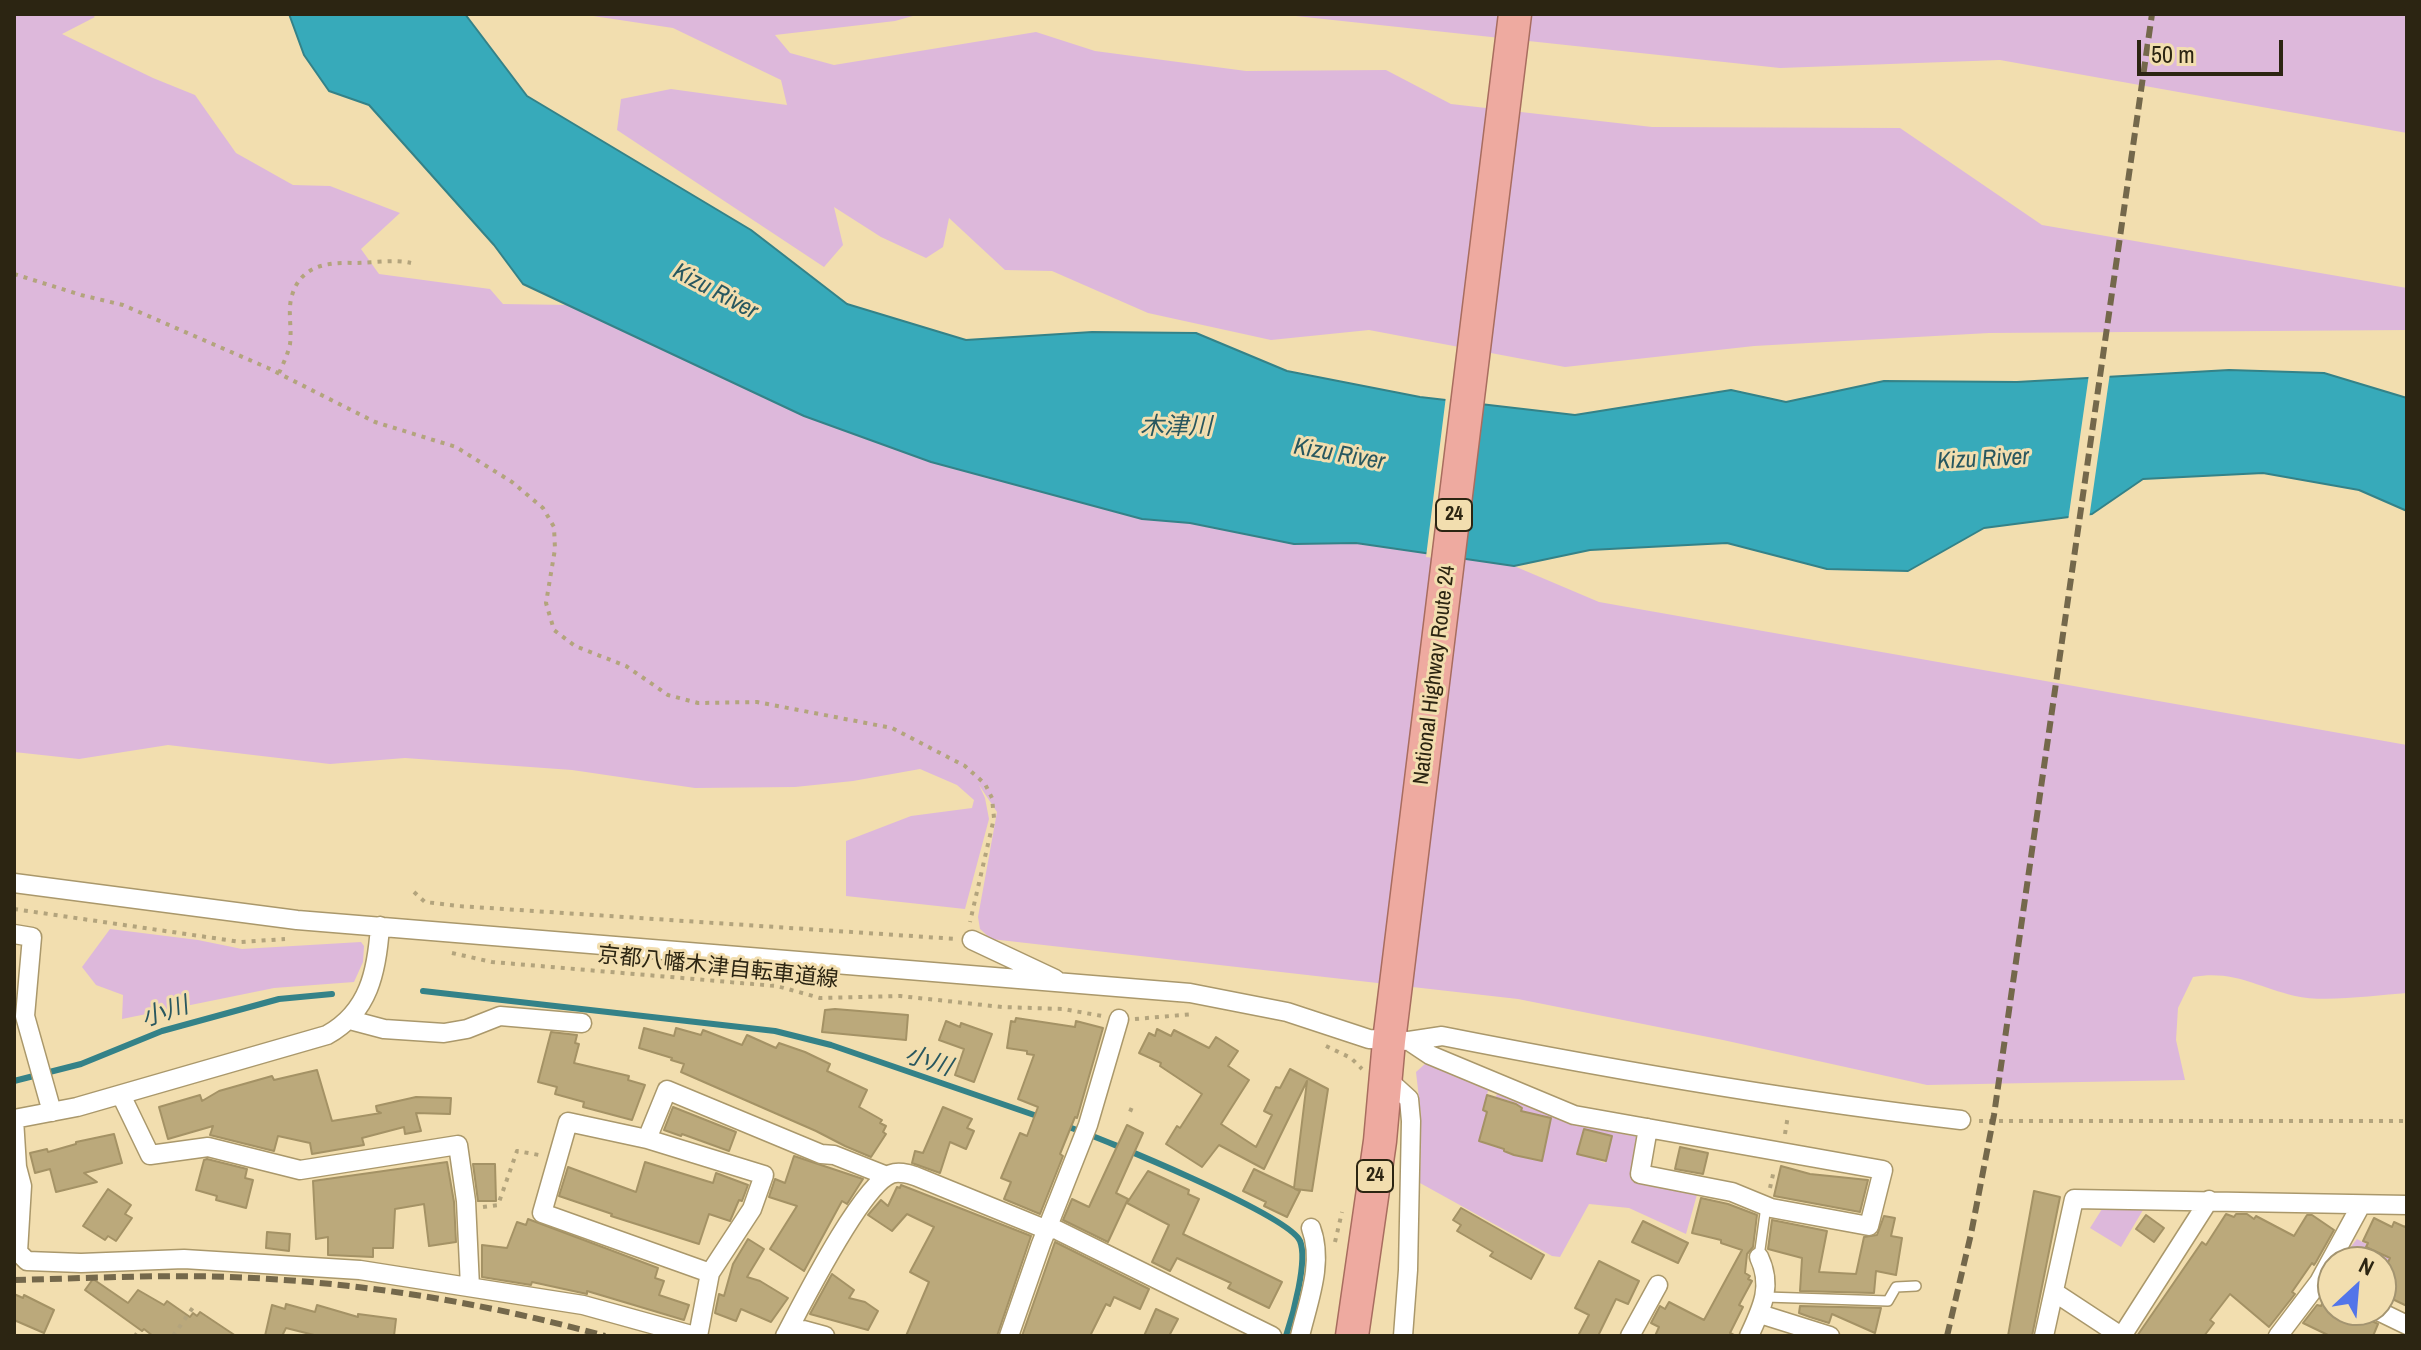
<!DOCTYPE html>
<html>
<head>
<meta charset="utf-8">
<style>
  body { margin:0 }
  #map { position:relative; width:2421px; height:1350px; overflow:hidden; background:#f2deaf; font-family:"Archivo Narrow",sans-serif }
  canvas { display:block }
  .frame { position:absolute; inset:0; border:16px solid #2c2512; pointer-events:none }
  .north { position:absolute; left:2317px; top:1246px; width:80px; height:80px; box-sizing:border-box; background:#f2deaf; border:2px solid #a39470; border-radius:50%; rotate:26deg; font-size:22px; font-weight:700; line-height:32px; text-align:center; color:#2c2512 }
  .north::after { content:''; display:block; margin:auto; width:28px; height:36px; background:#5375e9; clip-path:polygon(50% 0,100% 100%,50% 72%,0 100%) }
  .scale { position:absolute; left:2137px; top:40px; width:146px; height:36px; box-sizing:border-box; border:4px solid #2c2512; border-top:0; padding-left:10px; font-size:24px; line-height:28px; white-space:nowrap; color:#2c2512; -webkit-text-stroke:6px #f2deaf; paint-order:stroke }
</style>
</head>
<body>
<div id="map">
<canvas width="2421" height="1350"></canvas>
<div class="frame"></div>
<div class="north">N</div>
<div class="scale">50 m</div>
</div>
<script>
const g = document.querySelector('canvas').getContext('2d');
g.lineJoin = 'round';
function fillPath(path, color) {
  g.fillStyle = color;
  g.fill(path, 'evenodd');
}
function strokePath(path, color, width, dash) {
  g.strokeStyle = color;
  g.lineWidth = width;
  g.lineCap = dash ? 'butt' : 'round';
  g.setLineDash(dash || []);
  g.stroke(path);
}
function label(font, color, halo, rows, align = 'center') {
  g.font = font + ' "Archivo Narrow","Noto Sans JP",sans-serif';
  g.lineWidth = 6;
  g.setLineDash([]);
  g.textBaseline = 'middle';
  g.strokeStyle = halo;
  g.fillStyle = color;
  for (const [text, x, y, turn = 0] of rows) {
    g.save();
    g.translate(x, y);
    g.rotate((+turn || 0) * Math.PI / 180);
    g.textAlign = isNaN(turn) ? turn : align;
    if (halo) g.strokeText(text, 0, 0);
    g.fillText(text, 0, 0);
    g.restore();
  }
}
const green = new Path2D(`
  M14,14H91L95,17L62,34L153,78L195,95L236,153L293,185L330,186L400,213L361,249L379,274L490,289L503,304L569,305L804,416L931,462L1142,519L1190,523L1294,544L1356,543L1514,566L1599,602L2407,745V993C2375,995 2325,1003 2295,996C2256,987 2235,970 2193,977L2178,1008L2176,1040L2185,1080L1927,1085L1723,1040L1518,999L991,939L980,929L978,917L997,812L979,785L985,798L989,819L965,909L846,896V841L911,816L972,808L974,800L957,785L920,769L853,781L795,787L695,788L572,770L405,758L330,764L168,745L79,759L14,752Z
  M580,14H920L895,21L775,35L790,53L834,65L1036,32L1095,51L1246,71L1386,70L1451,104L1652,127L1900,128L2042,225L2407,288V330L1989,333L1754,346L1565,367L1369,330L1271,340L1148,313L1052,271L1005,270L949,218L943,247L926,258L881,237L834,207L843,245L824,267L617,130L621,99L671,89L787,105L781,80L673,28Z
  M1277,14H2407V133L2000,60L1780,68Z
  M110,929L198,940L242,949L361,942L364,946L363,962L354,982L274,988L122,1019L123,995L96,985L82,967Z
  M1426,1063L1529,1103L1530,1108L1576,1125L1639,1137L1634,1178L1698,1191L1686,1234L1629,1208L1589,1204L1560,1257L1552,1256L1420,1183L1421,1116L1416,1072ZM1488,1091L1497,1093L1496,1097L1516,1103L1522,1108L1509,1152L1504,1151L1507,1140L1479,1141L1482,1129H1486L1491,1113L1483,1110ZM1584,1129L1612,1136L1605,1163L1578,1153Z
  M2102,1209L2143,1210L2121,1247L2090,1228Z
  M2357,1239L2391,1257L2381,1278V1262H2339Z`);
const water = new Path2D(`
  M289,14H465L527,96L751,230L847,304L966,340L1092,332L1196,333L1287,371L1420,397L1575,415L1731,390L1786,402L1884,381L2017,382L2229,370L2324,373L2407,398V511L2359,490L2263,473L2143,479L2092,514L1984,528L1908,571L1827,569L1727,543L1590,550L1514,566L1356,543L1294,544L1190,523L1142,519L931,462L804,416L523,284L494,245L369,105L329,91L304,55Z`);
const pier = new Path2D(`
  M2110,373L2089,519L2068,521L2089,374Z
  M1446,396L1453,397L1434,558L1426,557Z`);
const stream = new Path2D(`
  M423,991L775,1031L831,1045L1040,1117
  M14,1081L81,1064L162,1031L279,999L332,994
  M1066,1126C1101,1138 1289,1215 1300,1241C1308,1260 1293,1315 1286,1336`);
const building = new Path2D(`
  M835,1009L908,1015L906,1040L822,1032L825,1010Z
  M1016,1018L1075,1027L1076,1021L1103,1028L1077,1118L1075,1117L1060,1154L1063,1156L1040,1214L1004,1199L1011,1182L1001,1178L1020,1133L1027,1136L1038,1107L1018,1099L1034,1055L1027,1054V1051L1007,1048L1011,1021L1015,1022Z
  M946,1021L960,1027L961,1023L992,1034L974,1082L955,1075L964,1049L939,1040Z
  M644,1028L674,1036L676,1028L701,1035L703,1030L742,1045L747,1035L776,1048L779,1043L805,1052L830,1064L827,1071L867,1090L859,1107L882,1120L880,1123L886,1126L883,1132L886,1134L871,1157L845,1146L816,1131L681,1072L684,1064L671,1060L672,1058L639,1048Z
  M1157,1029L1171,1036L1174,1030L1209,1048L1216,1037L1238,1051L1228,1066L1249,1080L1221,1124L1256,1147L1272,1115L1264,1111L1276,1087L1280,1088L1290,1069L1328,1089L1312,1191L1295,1189L1300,1191L1287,1217L1264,1206L1266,1202L1243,1191L1254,1169L1294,1188L1307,1081L1264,1169L1219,1145L1202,1167L1166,1144L1177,1126L1180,1128L1202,1094L1160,1066L1161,1063L1139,1053L1149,1033L1155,1036Z
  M551,1032L577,1035L575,1043L579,1044L574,1063L629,1076L628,1080L645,1085L632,1120L583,1107L584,1102L555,1094L557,1087L538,1082Z
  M317,1070L332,1121L381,1113L377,1111L376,1106L416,1097L451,1098L450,1114L416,1113L421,1131L405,1134L404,1127L362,1138L364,1145L312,1154L310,1143L278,1136L274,1151L210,1135L213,1126L168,1139L159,1107L200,1095L202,1101L219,1091L272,1076L274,1080Z
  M1487,1095L1516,1104L1522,1108L1521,1111L1551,1118L1542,1161L1514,1155L1504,1151V1149L1479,1141L1487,1112L1483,1110Z
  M673,1107L736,1132L729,1151L682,1134L681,1136L664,1130Z
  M943,1107L972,1119L967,1128L974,1131L966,1149L950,1142L940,1173L912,1163L915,1151L923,1153Z
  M1127,1125L1143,1133L1116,1193L1128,1199L1108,1242L1063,1220L1072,1199L1089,1207Z
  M1584,1129L1612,1136L1606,1161L1577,1154Z
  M114,1134L122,1163L84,1173L97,1182L56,1192L50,1169L35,1173L30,1153L47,1149L48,1152L76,1144V1142Z
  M1680,1147L1708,1153L1703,1174L1675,1169Z
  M794,1156L863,1179L847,1204L842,1201L804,1271L770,1249L797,1206L769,1197L775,1179L785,1183Z
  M207,1159L247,1169L245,1178L253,1180L246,1208L216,1200L217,1196L196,1190L204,1160Z
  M447,1162L454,1202L456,1242L429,1246L424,1204L395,1209L393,1248H373V1257L328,1255V1237L316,1239L313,1181Z
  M645,1162L713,1183L716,1173L748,1185L742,1201L739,1200L730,1221L709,1214L699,1244L611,1216L612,1214L559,1196L568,1167L636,1192Z
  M473,1164H495L496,1201H478Z
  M1781,1166L1810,1174L1868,1180L1860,1212L1774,1196Z
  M1148,1171L1189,1190L1188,1194L1199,1199L1183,1234L1282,1282L1269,1308L1228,1288L1231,1283L1177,1258L1170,1271L1152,1262L1169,1225L1127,1203Z
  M901,1185L1031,1236L997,1336H906L929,1282L910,1272L934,1227L907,1214L892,1231L868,1215L881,1200L888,1206L897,1187L900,1188Z
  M108,1189L131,1205L125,1214L132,1218L116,1241L108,1236L105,1240L83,1226Z
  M2034,1191L2060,1197L2032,1336H2008Z
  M1701,1198L1728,1204L1757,1215L1753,1247L1747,1254L1745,1273L1750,1276L1748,1279L1752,1281L1739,1305L1743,1307L1730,1333L1736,1336H1655L1659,1327L1651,1323L1660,1306L1665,1309L1669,1302L1704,1320L1742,1250L1721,1243V1240L1692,1233Z
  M1461,1208L1544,1255L1531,1279L1490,1256L1493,1252L1457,1231L1461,1225L1453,1220Z
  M2226,1214L2234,1217L2236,1214H2247L2254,1219L2256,1216L2294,1236L2307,1215H2312L2334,1230L2316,1262L2314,1265L2312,1263L2292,1292L2295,1294L2269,1327L2230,1294L2210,1320L2214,1323L2204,1336H2137L2202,1242L2206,1245Z
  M2146,1215L2164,1228L2154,1242L2136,1229Z
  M1884,1216L1895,1218L1891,1236L1902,1238L1896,1275L1876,1271L1874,1293L1800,1291L1802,1258L1768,1249L1772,1220L1827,1231L1819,1272L1856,1274L1864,1237L1877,1235Z
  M2374,1218L2392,1227L2394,1222L2405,1227L2407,1223V1306L2386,1296L2389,1289L2381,1285V1277L2390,1258L2366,1247L2368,1243L2363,1241Z
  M528,1219L658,1268L655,1278L664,1281L659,1295L689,1305L684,1320L587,1291V1294L532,1282L531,1285L482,1277V1245L507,1248L517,1222L526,1225Z
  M1643,1221L1688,1243L1678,1263L1632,1242Z
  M267,1232L290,1234L289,1251L266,1248Z
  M748,1239L764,1249L747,1277L760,1281L788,1298L771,1322L741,1309L736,1321L715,1313L719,1294L724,1296L733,1264Z
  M1055,1242L1149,1289L1140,1309L1114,1297L1110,1306L1106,1304L1090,1336H1022Z
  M1599,1261L1639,1281L1628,1304L1616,1299L1598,1336H1578L1589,1315L1575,1308Z
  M832,1274L854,1290L849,1298L865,1302L878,1311L868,1330L810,1314Z
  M93,1279L128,1303L138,1290L164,1305L167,1301L190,1317L193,1313L197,1316L200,1312L236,1336H153L144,1329L142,1331L85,1290Z
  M2333,1282V1310H2350L2378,1324L2373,1336H2330L2303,1323L2317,1305L2321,1306Z
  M14,1294L23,1298L24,1295L54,1310L44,1333L14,1320Z
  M286,1304L315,1312L317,1305L358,1317V1314L396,1319L394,1336H318L286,1328L282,1336H265L272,1305L285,1309Z
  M1800,1306L1880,1308H1881L1875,1333L1832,1314L1829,1323L1810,1317L1799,1313Z
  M1156,1309L1178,1319L1169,1336H1144Z`);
const path = new Path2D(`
  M14,274L81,295L123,305L268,368L375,422L456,447L512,482L543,508L554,527L555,549L546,603L554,630L575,646L626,666L668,695L698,703L757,702L892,728L965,766L985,784L992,798L994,818L970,922
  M279,373C283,364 288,354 290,344C292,329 288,314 291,299C299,266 325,262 355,263C373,263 393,259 411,263
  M414,892L425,902L458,906L957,939
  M14,909L241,942L285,939
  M452,953L492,962L777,986L820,998L900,996L1002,1007L1063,1009L1102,1016
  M1135,1019L1194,1014
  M1326,1046L1351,1058L1362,1069
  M1129,1109L1136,1112
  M1979,1121H2407
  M1785,1134L1788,1115
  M1770,1188L1774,1170
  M483,1207L498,1205L517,1151L539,1155
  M1335,1242L1342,1212
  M134,1334L137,1336
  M173,1336L194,1306`);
const service = new Path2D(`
  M1759,1257L1766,1206
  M1766,1297L1888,1301L1896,1287L1916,1286`);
const minor = new Path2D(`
  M14,883L297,920L1190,993L1287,1012L1369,1039L1409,1041L1442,1036C1614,1070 1786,1100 1961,1120
  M14,934L32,937L25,1016L52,1112
  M972,940L1055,979
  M350,1020L384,1029L444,1033L467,1029L500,1016L582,1023
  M1409,1041L1430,1055L1574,1115L1883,1170L1869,1226L1771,1208L1732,1192L1640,1174L1648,1128
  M1387,1079L1409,1099L1411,1121L1408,1270L1403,1336
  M121,1095L150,1155L208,1147L300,1170L458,1145L466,1201L470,1287
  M14,1119L17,1167L22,1186L18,1252L27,1261L81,1263L184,1259L360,1270L583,1305L695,1336
  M14,1119L77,1107L327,1035C369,1012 377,971 380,926
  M647,1139L667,1090L821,1154L834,1155L887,1176
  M2054,1292L2121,1336
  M2376,1310L2407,1325
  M1760,1314L1830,1336
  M698,1336L710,1273L752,1209L764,1175L647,1139L568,1122L542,1213L710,1273
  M785,1336C802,1304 861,1186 891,1174C899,1171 908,1174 915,1176L1040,1227L1057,1230L1272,1336
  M787,1336L803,1330L825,1336
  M1009,1336L1041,1244L1088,1125L1119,1019
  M1300,1336C1308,1302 1324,1263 1311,1228
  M1630,1336L1658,1285
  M1749,1336C1762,1308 1773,1286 1759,1257
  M2044,1336L2074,1199L2407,1205
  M2122,1336L2209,1200
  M2278,1336L2319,1282L2361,1205`);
const trunk = new Path2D(`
  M1352,1336L1380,1141L1389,1041L1515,14`);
const rail = new Path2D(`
  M14,1280C99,1278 185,1273 270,1279C383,1286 497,1306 605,1336
  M1947,1336L1971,1234L1994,1115L2152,14`);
const shields = [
  [1454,515,36],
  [1375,1176,36]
];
const shieldNames = [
  ["24",1454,515],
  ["24",1375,1176]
];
const streetNames = [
  ["National Highway Route 24",1435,675,-83],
  ["京都八幡木津自転車道線",718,968,6]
];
const waterNames = [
  ["Kizu River",715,292,28],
  ["木津川",1176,428],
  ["Kizu River",1339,455,10],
  ["Kizu River",1983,460,-3],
  ["小川",165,1013,-18],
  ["小川",928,1062,18]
];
fillPath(green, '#ddb8db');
fillPath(water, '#37aaba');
strokePath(water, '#348288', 2);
fillPath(pier, '#f2deaf');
strokePath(stream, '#348288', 6);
fillPath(building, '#bba97b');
strokePath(building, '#a49265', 2);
strokePath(service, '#aa986b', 12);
strokePath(minor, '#aa986b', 21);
strokePath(trunk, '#a86d5f', 35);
strokePath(path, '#b3a47d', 4, [4, 6]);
strokePath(service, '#fff', 9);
strokePath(minor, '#fff', 18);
strokePath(trunk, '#eeaaa0', 32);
strokePath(rail, '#74684b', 6, [12, 6]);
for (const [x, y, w] of shields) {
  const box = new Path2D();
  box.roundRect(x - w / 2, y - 16, w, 32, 6);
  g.fillStyle = '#f2deaf';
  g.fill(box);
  strokePath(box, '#2c2512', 2);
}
label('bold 20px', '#2c2512', null, shieldNames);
label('22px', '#2c2512', '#f2deaf', streetNames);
label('italic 24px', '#28575f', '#f2deaf', waterNames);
</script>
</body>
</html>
